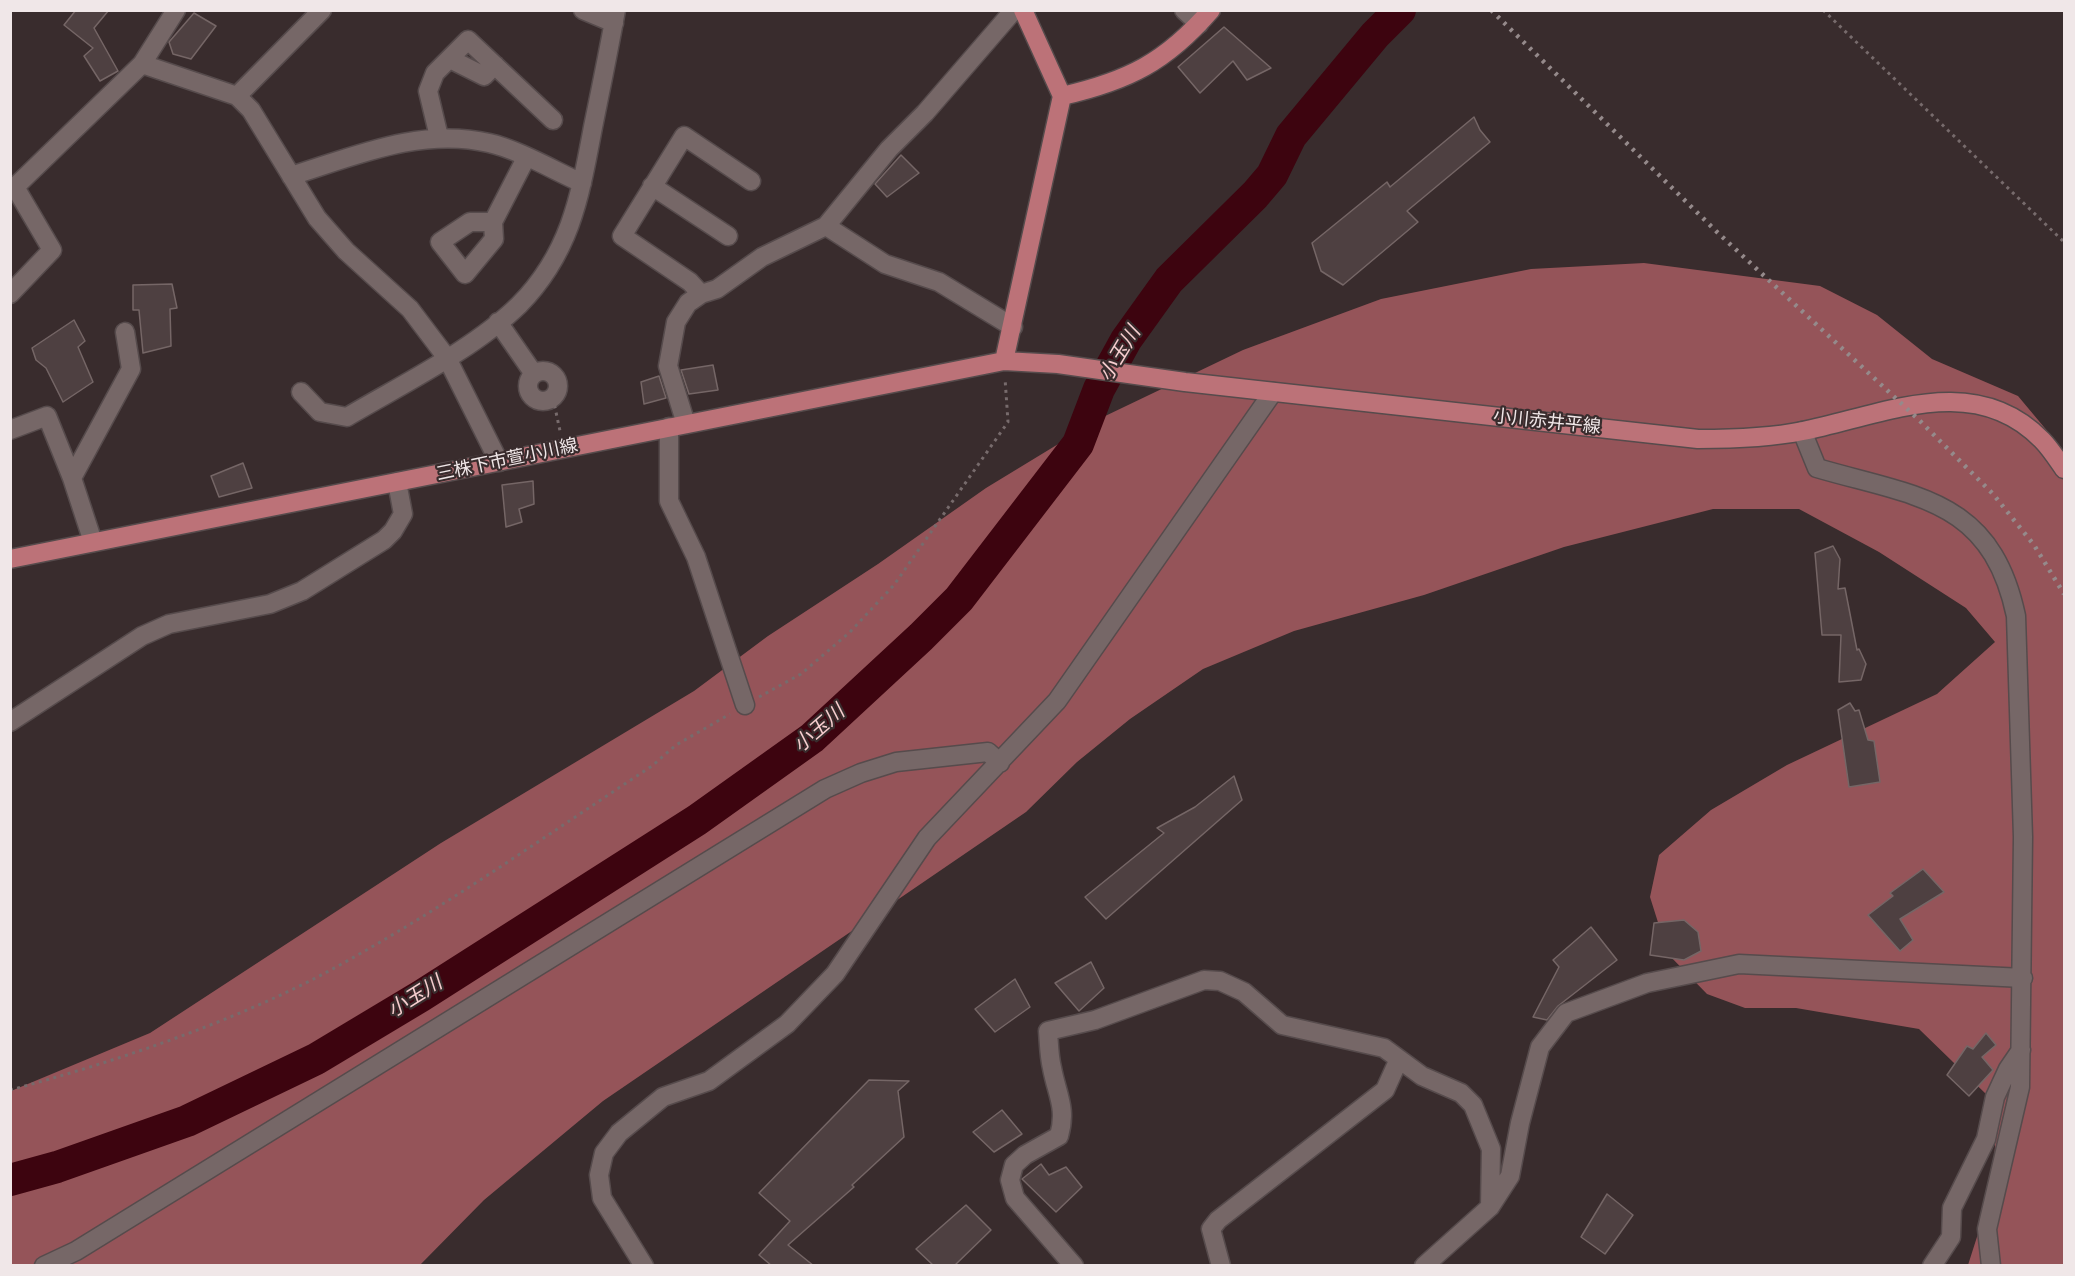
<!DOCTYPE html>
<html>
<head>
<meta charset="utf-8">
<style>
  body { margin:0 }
  #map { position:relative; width:2075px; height:1276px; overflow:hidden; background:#392c2d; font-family:Literata,serif }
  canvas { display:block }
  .frame { position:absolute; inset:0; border:12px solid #f0e7e8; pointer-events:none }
</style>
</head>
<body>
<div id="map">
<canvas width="2075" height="1276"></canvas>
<div class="frame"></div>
</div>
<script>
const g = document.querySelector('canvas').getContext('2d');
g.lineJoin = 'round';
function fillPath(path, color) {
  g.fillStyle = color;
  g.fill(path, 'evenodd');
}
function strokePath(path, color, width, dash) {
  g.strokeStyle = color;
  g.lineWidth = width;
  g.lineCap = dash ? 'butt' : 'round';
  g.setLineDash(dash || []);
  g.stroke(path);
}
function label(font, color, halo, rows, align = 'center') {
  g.font = font + ' Literata,"Noto Sans JP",serif';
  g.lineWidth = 4.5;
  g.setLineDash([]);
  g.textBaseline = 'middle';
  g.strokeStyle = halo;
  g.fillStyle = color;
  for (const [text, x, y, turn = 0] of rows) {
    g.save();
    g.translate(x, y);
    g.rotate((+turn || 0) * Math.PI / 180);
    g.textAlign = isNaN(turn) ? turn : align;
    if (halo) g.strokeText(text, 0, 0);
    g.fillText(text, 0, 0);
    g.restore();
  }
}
const forest = new Path2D(`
  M1644,263L1820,286L1877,315L1932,359L2018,396L2064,451V1265H1968L1992,1190L1995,1146L1987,1095L1919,1029L1796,1008H1745L1707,994L1668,954L1650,897L1659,855L1711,810L1787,765L1937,694L1995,642L1966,608L1879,552L1799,509H1713L1564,547L1424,595L1294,631L1203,669L1130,719L1077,762L1026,812L603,1101L484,1200L420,1265L11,1266V1091L150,1033L441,843L694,691L768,636L878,564L986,488L1101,418L1243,350L1381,299L1531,269Z`);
const river = new Path2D(`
  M10,1180L57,1167L187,1121L316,1059L421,996L697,820L812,738L921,637L959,599L1078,444L1099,389L1126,340L1169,280L1255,195L1272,175L1291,136L1375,35L1400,10`);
const building = new Path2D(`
  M76,10H109L94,28L118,71L100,81L84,56L93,48L64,25Z
  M194,13L216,26L191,59L173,54L169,42Z
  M1224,27L1271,68L1247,80L1233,61L1200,93L1178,67Z
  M1474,117L1480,130L1490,142L1407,211L1418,222L1343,285L1321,271L1312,243L1387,182L1390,187Z
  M901,155L919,173L887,197L875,184Z
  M172,284L177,308L170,309L171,346L143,353L139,310H133V285Z
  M74,320L85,341L78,347L93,382L63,402L46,368L36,360L32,348Z
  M713,365L718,390L689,394L681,370Z
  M659,376L666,398L644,404L641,382Z
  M243,463L252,488L219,497L211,476Z
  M533,481L534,504L519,509L522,522L506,527L502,485Z
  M1833,546L1840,559L1838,589L1845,588L1857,650L1859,649L1866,664L1861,680L1839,682L1841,635H1822L1815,553Z
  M1850,703L1855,711L1859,710L1868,740L1874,741L1880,782L1849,787L1838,710Z
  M1234,776L1242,800L1106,919L1085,897L1164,833L1157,828L1195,807Z
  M1923,869L1944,892L1900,919L1913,940L1900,951L1868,915L1893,896L1890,893Z
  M1684,920L1698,932L1701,951L1684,960L1650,955L1654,923Z
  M1591,927L1617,960L1558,1006L1547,1020L1533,1017L1559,967L1553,960Z
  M1091,962L1104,988L1079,1011L1055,983Z
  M1015,979L1030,1007L995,1032L975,1009Z
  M1986,1033L1996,1045L1982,1057L1993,1070L1969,1096L1947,1075L1967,1046L1973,1049Z
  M869,1080L909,1081L898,1091L904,1137L852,1185L854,1187L788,1245L814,1266H772L759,1255L790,1221L759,1193Z
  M1002,1110L1022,1134L994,1152L973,1132Z
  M1041,1164L1049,1175L1066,1167L1082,1187L1056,1212L1022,1179Z
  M1607,1194L1633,1215L1605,1254L1581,1237Z
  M966,1205L991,1230L954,1266H934L916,1249Z`);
const path = new Path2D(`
  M1823,10L2064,242
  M553,398L560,431
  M759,697L801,674L850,632L894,585L1008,422L1005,378
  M10,1090C112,1063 233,1022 325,973C439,912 545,836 652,766L676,745L730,714`);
const minor = new Path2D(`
  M583,10L614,23
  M1184,10L1199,24
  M450,59L484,76L495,65
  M142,64L237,96L251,110L317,218L346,251L410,309L447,358L499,462
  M237,96L322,10
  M439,137L428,91L435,73L468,40L553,120
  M291,176C355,156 421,127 489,143C517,149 555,171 582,183
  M652,186L728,236
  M470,222H493L494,239L465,274L440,242Z
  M493,222L526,158
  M826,226L885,264L939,282L1013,327
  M10,294L52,250L15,187L142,64L176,10
  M701,294L690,282L622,236L684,136L751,181
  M498,322L534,374
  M528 386a15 15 0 1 1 30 0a15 15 0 1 1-30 0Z
  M301,392L320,412L347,417C401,385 474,349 519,305C571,252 580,196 593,127C601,88 609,49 616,10
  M686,424L668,366L676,322L688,303L701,294L717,289L762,257L826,226L889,149L925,113L1014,10
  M669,427V501L696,557L745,705
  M10,430L47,416L72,478L93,542
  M1802,431L1817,468C1916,497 1991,498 2016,616L2023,837L2020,1087L1987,1229L1991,1266
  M72,478L131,369L125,332
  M10,722L142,636L169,624L270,604L302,591L384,540L393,531L403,514L397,482
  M44,1266L76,1251L825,789L861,773L896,762L988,752L1000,763
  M644,1266L602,1198L599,1175L604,1153L619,1133L663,1097L709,1081L787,1024L835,974L927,838L1057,701L1273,392
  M1074,1266L1015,1198L1010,1180L1014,1165L1025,1155L1059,1136C1067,1108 1057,1095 1052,1068C1049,1056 1049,1043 1048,1031L1095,1020L1204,980L1220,981L1244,992L1282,1025L1384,1048L1422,1076L1461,1093L1473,1105L1491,1149L1490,1207
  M1221,1266L1211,1229L1218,1220L1385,1090L1399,1059
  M1424,1266L1490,1207L1510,1176L1520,1123L1540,1047L1566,1013L1647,983L1739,964L2023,978
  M1932,1266L1951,1237L1952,1208L1986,1139L1995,1097L2008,1069L2021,1050`);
const major = new Path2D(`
  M1023,10L1062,96
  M1062,96C1128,81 1166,62 1211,10
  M1004,361L1062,96
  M10,559L1004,361L1058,364L1185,382L1698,439C1733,439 1769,438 1803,431C1883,415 1974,370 2042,440C2050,448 2057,459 2064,469`);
const rail = new Path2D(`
  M1491,10L1717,232L1918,419L1993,494L2034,545L2064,594`);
const streetNames = [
  ["小川赤井平線",1547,422,6],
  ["三株下市萱小川線",507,460,-12]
];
const waterNames = [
  ["小玉川",1120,354,-59],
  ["小玉川",819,729,-41],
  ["小玉川",415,997,-32]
];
fillPath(forest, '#955459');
strokePath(river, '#3d040f', 32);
fillPath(building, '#4e4041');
strokePath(building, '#756666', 1.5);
strokePath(minor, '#564b4c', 21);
strokePath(major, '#564b4c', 21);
strokePath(path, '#776b6c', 3, [3, 4.5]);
strokePath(minor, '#766767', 18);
strokePath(major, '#bc7278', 18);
strokePath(rail, '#958a8b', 4.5, [3, 6]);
label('18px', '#f0e7e8', '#392c2d', streetNames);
label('italic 20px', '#f7cecf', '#392c2d', waterNames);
</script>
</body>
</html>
